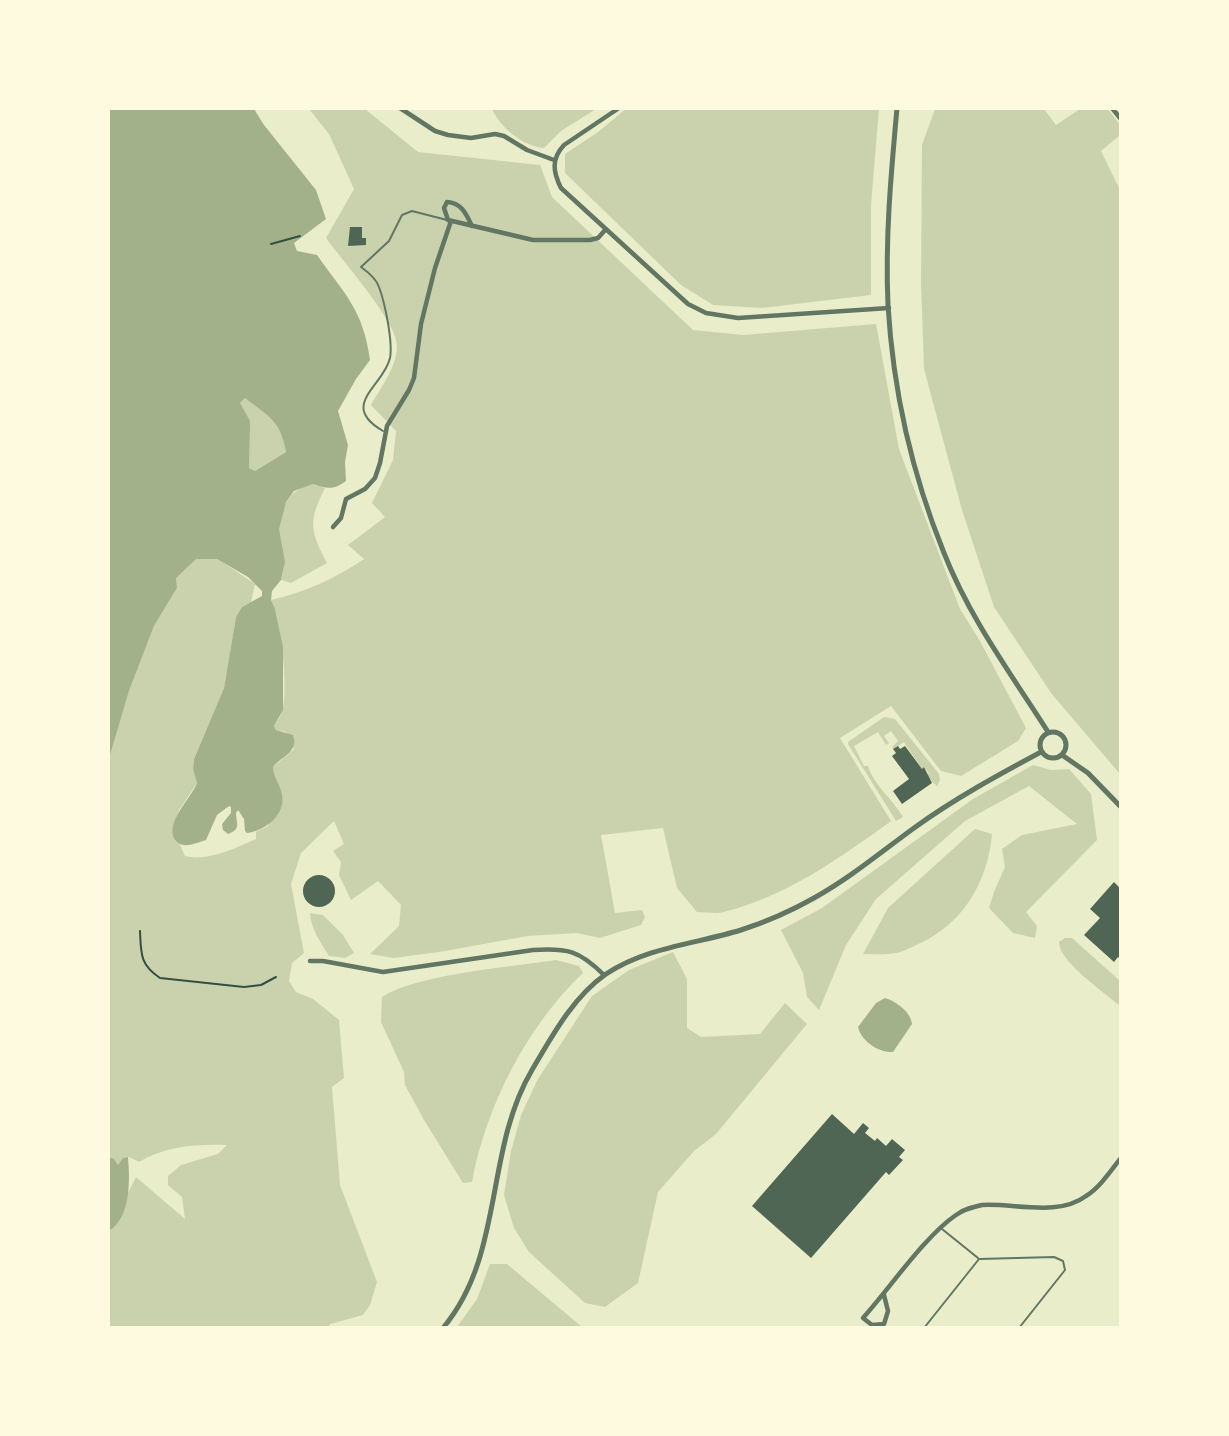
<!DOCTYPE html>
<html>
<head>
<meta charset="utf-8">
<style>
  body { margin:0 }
  #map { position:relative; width:1229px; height:1436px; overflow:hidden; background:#e9edc9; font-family:"Titillium Web",sans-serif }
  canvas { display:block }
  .frame { position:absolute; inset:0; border:110px solid #fefae0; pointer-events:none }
</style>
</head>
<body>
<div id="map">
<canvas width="1229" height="1436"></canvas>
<div class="frame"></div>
</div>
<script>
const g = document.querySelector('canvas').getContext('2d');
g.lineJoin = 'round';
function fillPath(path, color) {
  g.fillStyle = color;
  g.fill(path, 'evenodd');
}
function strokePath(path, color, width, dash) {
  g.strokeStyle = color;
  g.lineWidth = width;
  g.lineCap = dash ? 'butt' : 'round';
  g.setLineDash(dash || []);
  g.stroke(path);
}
const green = new Path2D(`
  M627,108L879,109L871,205V295L762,308L713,305L681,285L565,173V154L598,132Z
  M309,109H365L418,152L540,165L552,197L693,330L743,335L876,324L899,449L960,609L980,641L1026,728L1018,741L961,776L941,771L891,706L840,738L891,821C840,858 787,896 724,912C716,914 706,912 697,912L677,888L663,828L601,835L615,913L642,910L645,917L641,925L600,938L577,933L528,936L439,952L393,958L370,954L399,926L401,905L378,881L351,900L339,875L341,862L333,851L344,844L334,821L301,853L291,884L304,953L292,963L289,981L296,992L313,999L339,1020L344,1078L332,1087L340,1185L377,1282L370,1305L363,1315L330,1324L328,1327H109L108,1231L111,1230L124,1210L127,1195L136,1177L185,1219L182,1197L168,1185V1176L181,1165L218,1154L227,1145C197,1144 165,1146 139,1162L129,1157L123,1158L118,1166L114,1159L109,1157L108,758L129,691L154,626L177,588L175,578L196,558L218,559L255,584L251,602L242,607L236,617L224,688L194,759L193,769L197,783L179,810L175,841L180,845L185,856C208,862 235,848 256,839V832L268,826L282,793L273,774V767L294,749L286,732L276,730L274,726C277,721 281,716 282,711C289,690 281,620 271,600C306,592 334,579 364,559L348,545L385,517L372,503L393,460L396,431L371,405C381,387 397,367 397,346C398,323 341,259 326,238L354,189L329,134Z
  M492,109H596L561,131L544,148C522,146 500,127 492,109Z
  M935,109H1044L1056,125L1080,109H1108L1120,125V135L1101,151L1120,190V774L1051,693L994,607L962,510L924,369L921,283L922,145Z
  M245,398C269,417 280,420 286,452L255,471L249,468V445L240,402Z
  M313,484L325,488C308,521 310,531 327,563L291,583L281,580C288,558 280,556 279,535C277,510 289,489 313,484Z
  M884,717L895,719L939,774L940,780L937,786L926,776L929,773L924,767L922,769L904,742L894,749L892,747L898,741L891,731L884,736L889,743L886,745L878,732L854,746L864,766H868C875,787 893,799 903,817L896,821L848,744V742Z
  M1033,765L1051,770L1069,769L1091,794L1097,840L1026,912L1037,926L1035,938L1013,933L989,908L994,892L1005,867L1002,849L1022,835L1077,824L1029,786L965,821L876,899L846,945L819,1010L807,997L803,973L781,930L822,908L973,799Z
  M975,829L992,834C988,882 962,926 916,945C910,948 903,952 896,953C885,955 873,954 863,954L888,908Z
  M310,913L323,915L343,935L354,953L345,958L329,956C321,943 311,929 310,913Z
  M1065,938H1072L1120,981V1006C1104,992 1059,962 1059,942Z
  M673,952L687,979V1028L701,1037L760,1034L785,1003L807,1024L716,1134L694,1151L658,1192L638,1283L605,1307L585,1303L529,1252L514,1228L504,1195L511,1151L521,1115L538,1079L592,996L629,970Z
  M556,960L579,966L583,973C527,1026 486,1106 472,1182L463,1183L424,1120L405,1085L404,1072L381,1022L382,997C418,974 511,967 556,960Z
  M490,1264H507L582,1327H457L477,1299Z`);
const water = new Path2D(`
  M109,109H254L264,125L316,190L326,219L294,243L297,251L317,255C345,295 363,309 370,360L356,379L338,411L348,445L345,462L346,481C334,490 327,489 313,484L294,491L286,502L279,529L285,562L281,580L272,591L271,600L275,609L283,647V710L274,726L276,730L293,735C299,752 283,755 273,767C273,777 280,784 282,794C286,815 265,831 247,833L245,831L244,819L238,810L236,813C236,823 242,829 228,834L223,830L222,824L231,813V807L229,806L217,815L206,840C196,843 182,850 175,840C164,823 192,797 197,783L193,769L194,759L224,688L236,617L242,607L262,596V591L248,577L217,559H196L176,578L177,588L154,626L129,691L109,758ZM245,398C269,417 280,420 286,452L255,471L249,468L250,421L240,403Z
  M885,998C896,1001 911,1012 912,1024L893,1052C879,1053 861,1041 858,1027L876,1003Z
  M109,1157L114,1159L118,1165L123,1158L128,1157C130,1181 131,1217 109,1231Z`);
const building = new Path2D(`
  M350,227H362V238H366V245L348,246Z
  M898,746L900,749L905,746L922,769L924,767L932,783L902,804L893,791L909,779L892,756L896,753L893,749Z
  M303 891a16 16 0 1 1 32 0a16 16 0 1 1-32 0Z
  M1114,882L1120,888V959L1118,957L1114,962L1084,935L1100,918L1090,909Z
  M832,1114L854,1134L863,1123L869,1128L865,1133L875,1141L877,1138L886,1146L892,1139L905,1150L899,1157L903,1160L889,1175L886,1172L811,1258L752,1206Z`);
const path = new Path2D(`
  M271,244L300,236
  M140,931C141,954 140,965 160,978L244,987L261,985L276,977`);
const service = new Path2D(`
  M383,431C338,405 384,386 390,358C393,342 385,303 379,287C376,278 368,272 361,267L389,241L402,215L412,211L447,220
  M942,1229L978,1258
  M924,1328L979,1259L1054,1257L1063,1261L1065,1270L1019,1328`);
const minor = new Path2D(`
  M400,108L435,131L448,135L471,138L495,134L504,136L527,150L554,160
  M619,108L564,145C551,159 553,172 561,188L688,304L706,313L738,318L889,308
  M1112,108L1120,118
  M472,226C466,214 462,203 447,202L444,208L448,220L533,240H590L598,238L606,229
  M333,527L341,518L346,499L365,489L375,478L380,463L387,426L409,390L414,378L421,324L435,268L451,221
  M310,961H323L383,972L533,950C567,948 579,950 604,975
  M884,1295L888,1311L884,1324L872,1325L863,1318C890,1288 925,1236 956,1215C964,1209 973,1207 982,1205C1015,1203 1058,1217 1086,1196C1100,1187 1110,1172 1120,1159`);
const tertiary = new Path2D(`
  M897,108C891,174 885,239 888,305C893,390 912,474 944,553C969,617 1011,674 1048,732
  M1040 745a13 13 0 1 1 26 0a13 13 0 1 1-26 0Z
  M1062,755L1088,773L1120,806
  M443,1328C505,1254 484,1151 532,1070C552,1036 573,997 606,974C646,947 696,944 741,930C766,922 791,911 814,898C850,878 881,852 914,828C954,799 998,775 1041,752`);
fillPath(green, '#cad2ad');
fillPath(water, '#a3b18a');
fillPath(building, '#4f6655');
strokePath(path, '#344e41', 2);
strokePath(service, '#617663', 2);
strokePath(minor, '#617663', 4.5);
strokePath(tertiary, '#617663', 5);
</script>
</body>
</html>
